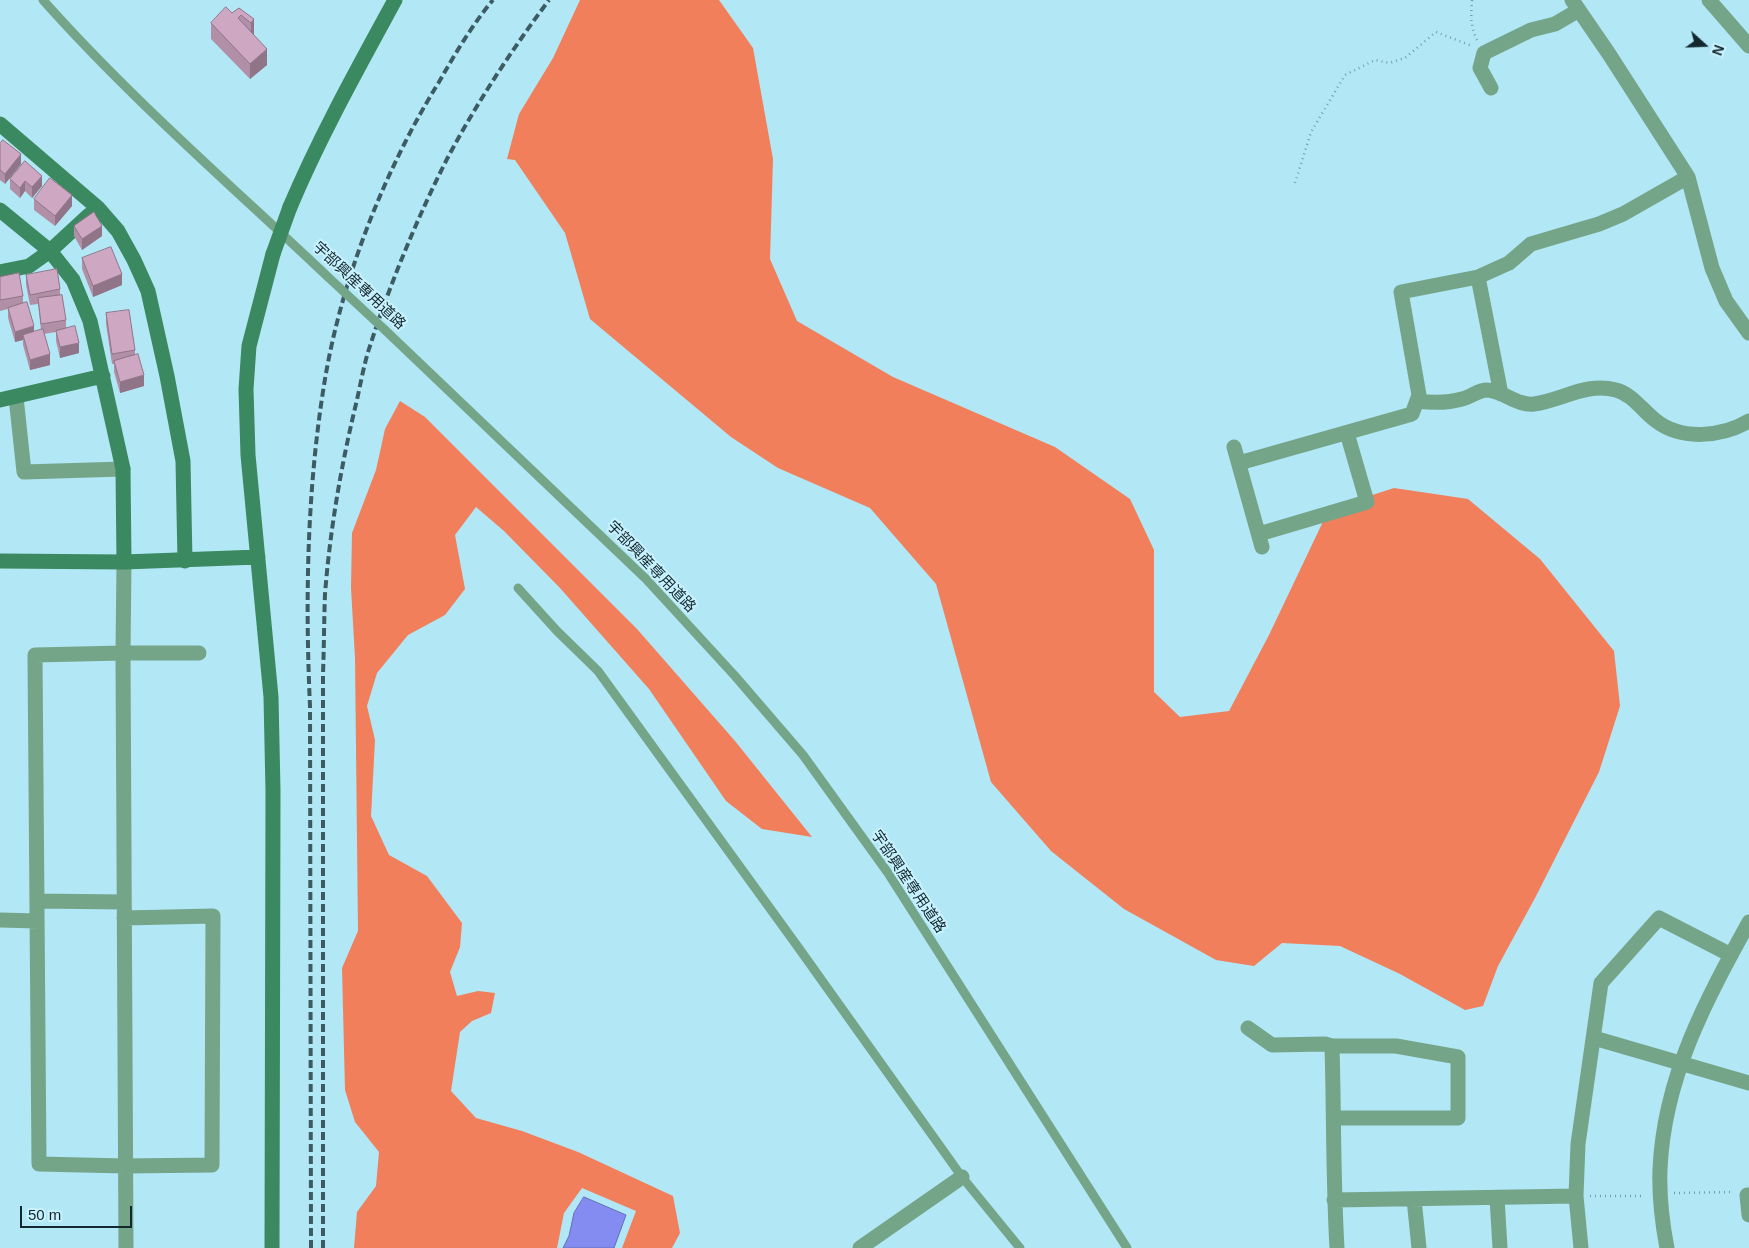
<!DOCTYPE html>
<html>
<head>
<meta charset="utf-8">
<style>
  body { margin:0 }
  #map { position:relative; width:1749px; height:1248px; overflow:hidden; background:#b2e7f6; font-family:Arial,sans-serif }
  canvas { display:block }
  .north { position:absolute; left:1679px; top:20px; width:50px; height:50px; -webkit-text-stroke:4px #c8f2ff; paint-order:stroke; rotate:110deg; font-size:14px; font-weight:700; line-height:20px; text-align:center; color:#13282e }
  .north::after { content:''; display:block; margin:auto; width:18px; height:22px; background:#13282e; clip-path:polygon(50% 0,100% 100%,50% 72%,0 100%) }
  .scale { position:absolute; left:20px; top:1206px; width:112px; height:22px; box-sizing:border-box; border:2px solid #13282e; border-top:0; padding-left:6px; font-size:15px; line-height:18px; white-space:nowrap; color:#13282e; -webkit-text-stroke:4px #c8f2ff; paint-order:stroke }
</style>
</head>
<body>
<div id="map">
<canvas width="1749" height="1248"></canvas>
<div class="north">N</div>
<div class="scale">50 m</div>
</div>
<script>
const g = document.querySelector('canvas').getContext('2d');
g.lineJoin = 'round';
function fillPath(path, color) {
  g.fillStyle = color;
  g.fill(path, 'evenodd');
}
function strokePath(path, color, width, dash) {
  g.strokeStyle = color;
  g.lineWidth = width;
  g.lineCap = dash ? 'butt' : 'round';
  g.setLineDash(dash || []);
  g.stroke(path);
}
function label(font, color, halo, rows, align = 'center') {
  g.font = font + ' Arial,"Noto Sans JP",sans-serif';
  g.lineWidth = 4;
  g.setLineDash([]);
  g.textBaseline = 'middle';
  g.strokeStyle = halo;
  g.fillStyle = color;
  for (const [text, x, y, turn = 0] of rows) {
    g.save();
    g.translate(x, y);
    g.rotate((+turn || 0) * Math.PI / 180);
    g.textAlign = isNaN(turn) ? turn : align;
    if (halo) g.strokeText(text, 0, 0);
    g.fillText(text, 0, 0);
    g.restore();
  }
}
const forest = new Path2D(`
  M580,0H719L753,48L773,159L770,259L797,321L893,377L1055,447L1130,499L1154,550V692L1180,717L1229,711L1269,635L1329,509L1394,488L1468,499L1540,559L1614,651L1620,706L1599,772L1535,898L1498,966L1483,1006L1465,1010L1400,974L1340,946L1282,943L1254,966L1216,960L1124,909L1051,851L991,782L936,584L870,508L778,468L731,437L590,319L565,233L515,160L507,159L519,114L553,58Z
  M400,401L425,417L637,629L735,741L812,837L762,829L726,801L649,689L560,588L504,531L476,507L455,535L465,589L445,615L408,635L377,673L367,706L375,740L371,816L389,855L427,876L462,923L460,947L450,972L457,996L478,991L495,993L491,1013L472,1021L460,1032L451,1091L476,1118L522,1131L578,1152L673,1196L680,1233L672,1248H622L636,1211L582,1188L564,1213L557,1248H354L357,1212L376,1186L379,1152L355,1122L345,1090L342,968L358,931L355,658L351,588L352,533L376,470L385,429Z`);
const water = new Path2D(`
  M584,1197L626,1215L614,1248H563L569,1236L574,1213Z`);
const path = new Path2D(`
  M1472,0C1471,15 1470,26 1477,40
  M1295,183L1311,132L1345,75L1375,60L1389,63L1405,58L1436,32L1472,46
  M1674,1193L1733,1192
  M1590,1196H1645`);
const lane = new Path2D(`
  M43,0C131,99 232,186 328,277
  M385,330L646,579L735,676L803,755L888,873L1127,1248
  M518,588L557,631L598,671L798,947L962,1177L1020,1248`);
const street = new Path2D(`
  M1572,0L1609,54L1688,177L1712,268L1726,301L1749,333
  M1709,0L1749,46
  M1491,88L1480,68L1484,53L1531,30L1555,24L1579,10
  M1478,277L1501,394
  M16,397L24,472L123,469
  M1417,401C1432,403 1448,403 1462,399C1471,397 1478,390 1487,390C1504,391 1517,406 1534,404C1563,400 1586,382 1616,390C1632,394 1642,410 1655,420C1681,441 1722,437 1749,421
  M1234,447L1262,547
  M1239,463L1412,414L1419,395L1401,292L1478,277L1509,263L1531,244L1599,224L1623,214L1688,177
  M1259,534L1367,502L1347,433
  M124,562L123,653L126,1248
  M37,901L124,902
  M124,918L213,916L212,1165L125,1166L39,1164L35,655L123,653H199
  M0,920L37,921
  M1248,1028L1272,1045L1325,1044L1332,1046H1396L1458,1057V1118H1334
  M1594,1038L1749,1083
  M1332,1046C1334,1113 1333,1181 1337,1248
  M1749,1195H1747L1749,1215
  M1497,1198L1500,1248
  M1414,1199L1419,1248
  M1334,1200L1576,1196
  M860,1248L962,1177
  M1581,1248L1576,1196L1578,1144L1601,983L1659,918L1731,955
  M1667,1248C1662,1222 1659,1195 1660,1169C1664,1077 1706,1000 1749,922`);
const secondary = new Path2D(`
  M0,124L98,208L118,231L134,260L148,291L167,376L183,461L185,561
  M290,207C320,136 358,68 395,0
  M0,210L50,251L73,280L90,321L123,469L124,562
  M0,272L29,266L50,251L89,215
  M0,400L103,376
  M0,561L124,562L258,557
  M272,1248L273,791L271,697L248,455L246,389L249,346L273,254`);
const rail = new Path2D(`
  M311,1248L310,706C305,598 307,487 325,379C342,278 385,169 439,82C455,54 472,25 493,0
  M323,1248V674C324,647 324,621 325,594C330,530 341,466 356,404C360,387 363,369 368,352C388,289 417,218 447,159C476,104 511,51 549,0`);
const laneBridge = new Path2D(`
  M328,277L385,330`);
const secondaryBridge = new Path2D(`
  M273,254L290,207`);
const wall = new Path2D(`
  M239,8L254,19V35L267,65L250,79L211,39V23L232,13Z
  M0,144L21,164L5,184L0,180Z
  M25,161L42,186L32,198L25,191L20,198L10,189V179Z
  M34,199L72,206L55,226L34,210Z
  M74,226L102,236L82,250L74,236Z
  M82,258L122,285L93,297L82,269Z
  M26,275L60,289V295L66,320V328L79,353L60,358L56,341V332L44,334L50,365L30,370L23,345V340L15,342L8,318V309L0,311V277L23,296V303L34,332L41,330L38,304L30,305L26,285Z
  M106,313L135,350V355L144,386L120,393L114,372V364H112L106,324Z`);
const shadedWall = new Path2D(`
  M254,19V35L251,38V23Z
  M267,49V65L250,79V64Z
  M21,154V164L5,184V174Z
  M42,176V186L32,198V187Z
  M25,181V191L20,198V188Z
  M72,195V206L55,226V216Z
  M102,226V236L82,250V239Z
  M122,274V285L93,297V286Z
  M34,326V336L23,335V340L15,342V332Z
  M79,343V353L60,358V347Z
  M50,354V365L30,370V360Z
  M144,375V386L120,393V382Z`);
const building = new Path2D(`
  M226,7L232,13L239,8L254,19L251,23L241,15L238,18L267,49L250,64L211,23Z
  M3,140L21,154L5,174L0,170V144Z
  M25,161L42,176L32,187L25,181L20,188L10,179Z
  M50,178L72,195L55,216L34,199Z
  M94,212L102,226L82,239L74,226Z
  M111,247L122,274L93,286L82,258Z
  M57,269L60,289L30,295L26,275Z
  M19,273L23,296L0,300V277Z
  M62,295L66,320L41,324L38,298Z
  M27,302L34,326L15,332L8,308Z
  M129,310L135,350L112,354L106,313Z
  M75,326L79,343L60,347L56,331Z
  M43,329L50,354L30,360L23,335Z
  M138,354L144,375L120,382L114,361Z`);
const streetNames = [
  ["宇部興産専用道路",359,286,43],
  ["宇部興産専用道路",651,567,46],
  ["宇部興産専用道路",908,882,56]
];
fillPath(forest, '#f17f5b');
fillPath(water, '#848cf1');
strokePath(water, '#626eb6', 1);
strokePath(path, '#769fab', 2.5, [1, 4]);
strokePath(lane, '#75a588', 9);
strokePath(street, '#75a588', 15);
strokePath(secondary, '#3a8960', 15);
strokePath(rail, '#3d5b63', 4, [8, 4]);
strokePath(laneBridge, '#75a588', 9);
strokePath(secondaryBridge, '#3a8960', 15);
fillPath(wall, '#b190a7');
fillPath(shadedWall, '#907588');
fillPath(building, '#cea7c2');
strokePath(building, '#907588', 1);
label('15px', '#13282e', '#c8f2ff', streetNames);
</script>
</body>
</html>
